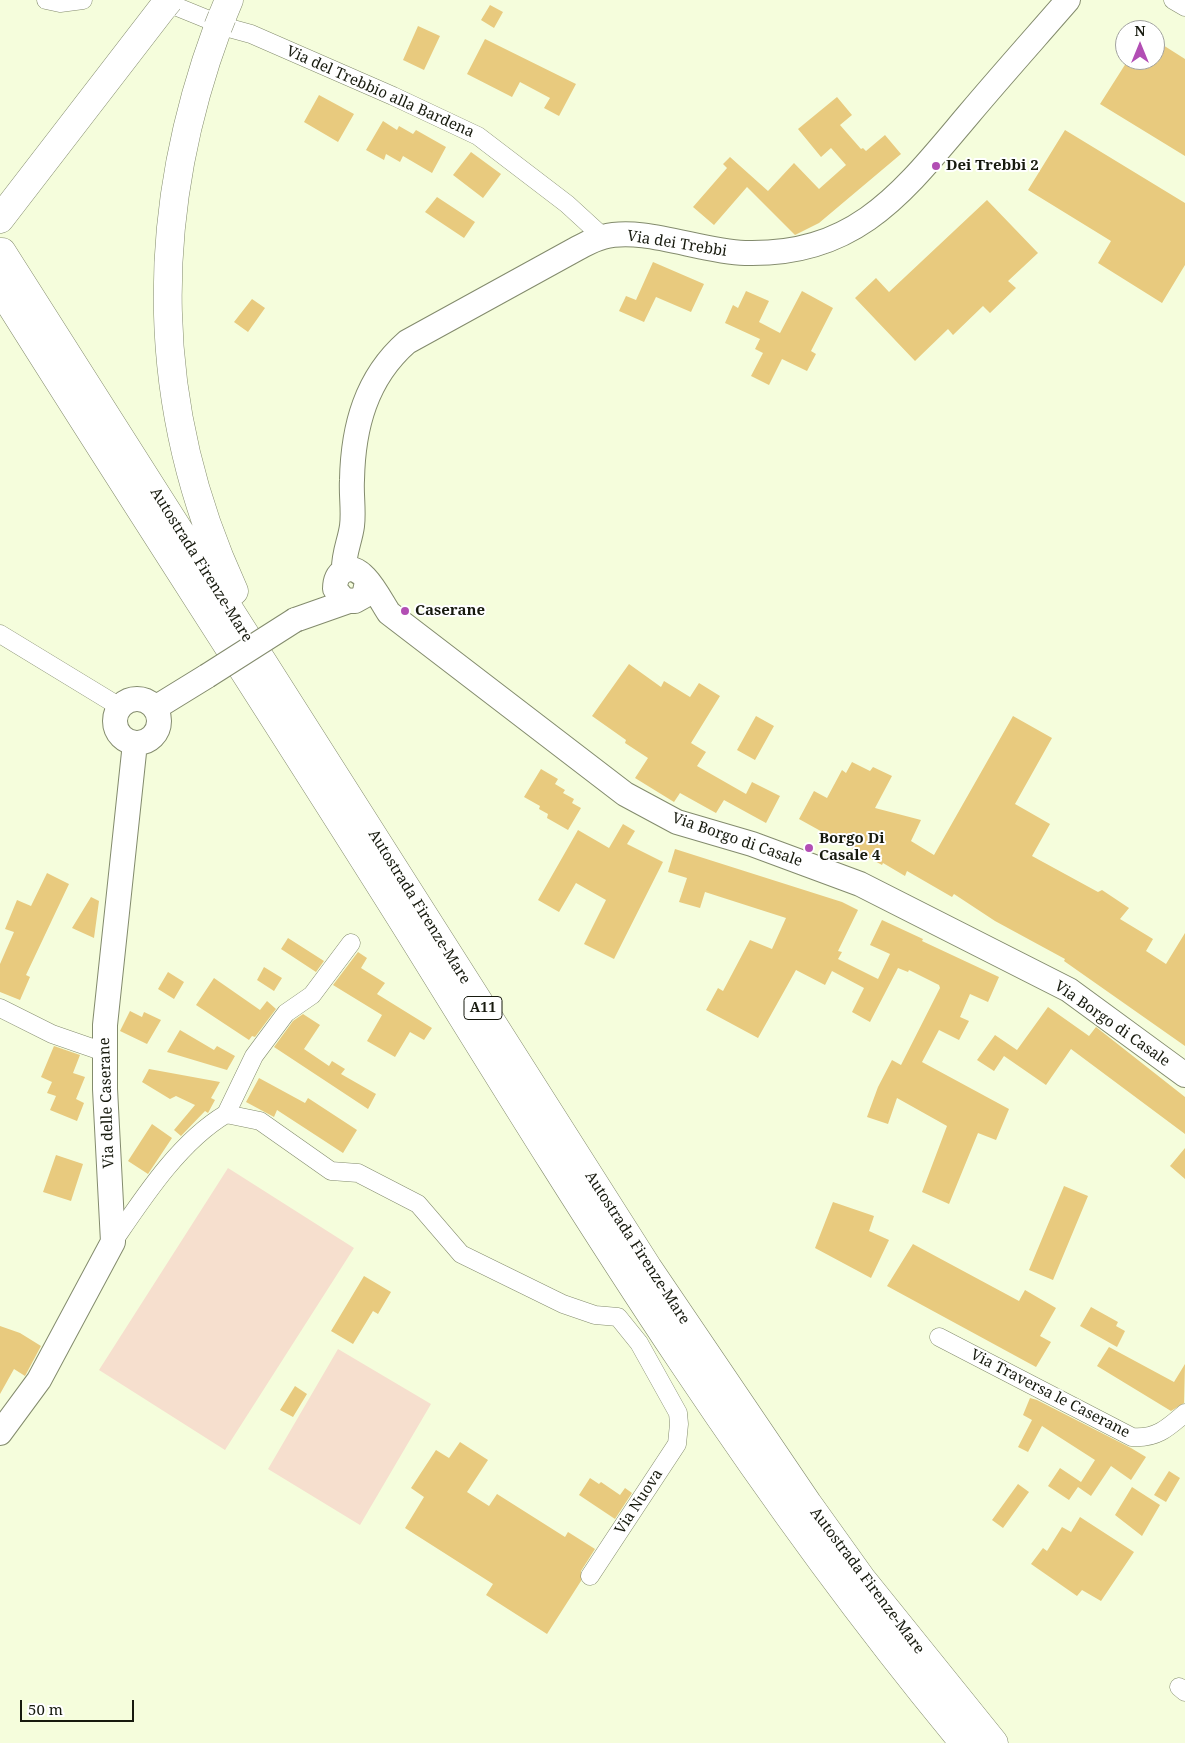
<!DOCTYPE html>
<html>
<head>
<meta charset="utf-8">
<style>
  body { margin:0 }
  #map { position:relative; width:1185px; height:1743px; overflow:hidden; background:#f5fddc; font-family:"Noto Serif",serif }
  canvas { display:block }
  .north { position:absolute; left:1115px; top:20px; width:50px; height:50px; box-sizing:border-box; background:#fff; border:1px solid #a2a39f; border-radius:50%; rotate:0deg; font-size:14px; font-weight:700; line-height:20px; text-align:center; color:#171a0e }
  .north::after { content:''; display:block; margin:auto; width:18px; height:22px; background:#b24eb4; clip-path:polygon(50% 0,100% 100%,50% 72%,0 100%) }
  .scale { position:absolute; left:20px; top:1700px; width:114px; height:22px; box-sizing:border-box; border:2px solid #171a0e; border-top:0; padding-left:6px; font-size:15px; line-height:18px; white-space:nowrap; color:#171a0e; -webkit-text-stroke:4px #fff; paint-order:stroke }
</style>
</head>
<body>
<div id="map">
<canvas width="1185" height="1743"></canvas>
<div class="north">N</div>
<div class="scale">50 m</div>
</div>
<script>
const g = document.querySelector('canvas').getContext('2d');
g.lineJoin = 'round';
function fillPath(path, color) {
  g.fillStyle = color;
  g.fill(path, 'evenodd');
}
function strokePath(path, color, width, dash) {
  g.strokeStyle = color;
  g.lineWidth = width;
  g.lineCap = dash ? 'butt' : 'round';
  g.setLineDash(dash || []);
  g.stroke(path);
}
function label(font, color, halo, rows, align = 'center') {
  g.font = font + ' "Noto Serif",serif';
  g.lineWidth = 4;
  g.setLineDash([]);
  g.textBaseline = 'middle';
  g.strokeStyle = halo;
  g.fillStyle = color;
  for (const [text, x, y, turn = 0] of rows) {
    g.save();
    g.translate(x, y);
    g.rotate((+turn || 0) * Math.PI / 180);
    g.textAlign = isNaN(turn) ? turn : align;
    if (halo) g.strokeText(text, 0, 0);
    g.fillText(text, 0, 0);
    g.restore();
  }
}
const green = new Path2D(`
  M228,1168L354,1248L225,1450L99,1370Z
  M338,1349L431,1404L360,1525L268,1469Z`);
const building = new Path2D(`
  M490,5L503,12L494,28L481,20Z
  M418,26L440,36L424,70L403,60Z
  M485,39L576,84L559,116L544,108L550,98L520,82L512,97L467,74Z
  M1155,40L1185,59V156L1100,104L1128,60H1155Z
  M319,95L354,114L338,142L304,122Z
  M837,97L852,115L840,125L861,149L863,148L866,151L885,135L901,154L819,223L795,235L747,187L714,225L693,207L727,168L723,164L730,157L768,191L794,163L819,189L846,165L831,148L821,157L798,129Z
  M383,121L397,130L399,126L413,134L416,130L446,147L432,173L403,156L400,162L386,154L384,160L366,150Z
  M1065,130L1185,203V265L1162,303L1098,263L1111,241L1028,190Z
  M471,152L501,174L483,198L453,175Z
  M437,197L475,222L464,238L425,212Z
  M987,200L1038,253L1008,281L1016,288L990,313L983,306L953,335L948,329L915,361L855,298L876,278L889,292Z
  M653,262L704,284L691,312L656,297L644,322L619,311L626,296L636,300Z
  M746,291L769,301L759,322L780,333L802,291L833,308L811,351L816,354L807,371L782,359L769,385L751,376L763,353L755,349L760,339L725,323L733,305L738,308Z
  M252,299L265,308L248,332L234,322Z
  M629,664L661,687L664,681L690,697L699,683L720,696L691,743L706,752L697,766L746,794L752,782L780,796L766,823L724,800L716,813L680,793L674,802L635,778L648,758L625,743L626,740L592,716Z
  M756,716L774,726L755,760L737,750Z
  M1013,716L1052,738L1015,804L1050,824L1032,856L1098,892L1102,890L1129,908L1120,919L1153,939L1146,951L1166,964L1185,933V1046L1064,961L1065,959L995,921L954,894L952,897L907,871L905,876L883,863L882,865L799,819L814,791L827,798L842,770L846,773L852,762L870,771L873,767L892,776L875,808L921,820L911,841L934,855Z
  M541,769L558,779L555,784L565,790L563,793L574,799L572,803L581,808L568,830L547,818L548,814L539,809L540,806L524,797Z
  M623,824L635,831L627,844L663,862L614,959L584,944L606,900L576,883L559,912L538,900L578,830L609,848Z
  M675,849L842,902L858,910L838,951L842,952L838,959L878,979L890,954L870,945L882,920L923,939L922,941L999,977L988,1002L970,994L960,1017L969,1021L959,1040L939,1030L922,1062L1009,1109L996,1140L978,1133L949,1204L922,1192L947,1126L897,1098L888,1124L867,1117L878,1087L892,1060L901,1065L940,988L939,985L909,970L908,972L898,968L870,1022L852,1012L864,988L832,971L825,985L796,970L758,1038L706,1010L718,988L723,991L750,940L772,949L786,918L705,892L700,908L679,902L687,878L668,872Z
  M47,873L69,884L26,975L30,977L20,1000L0,992V964L14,932L5,929L17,900L31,906Z
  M91,897L99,901L94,938L72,928Z
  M288,938L324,961L316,972L281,949Z
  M358,952L367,958L361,968L385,983L377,994L432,1028L424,1040L410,1032L395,1057L367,1041L382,1015L333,985Z
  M264,967L282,978L274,991L257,980Z
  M168,972L184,982L174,999L158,989Z
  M214,978L260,1010L267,1001L276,1009L255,1037L252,1036L249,1040L196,1005Z
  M1048,1007L1089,1036L1096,1027L1185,1097V1134L1071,1049L1046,1085L1004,1056L994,1071L977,1060L995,1035L1017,1050Z
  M130,1011L142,1017L144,1012L161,1020L147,1044L120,1031Z
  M303,1014L320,1025L304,1049L329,1066L332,1061L345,1069L341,1074L376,1094L368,1109L274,1047L293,1021Z
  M180,1030L214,1050L217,1046L235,1056L227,1070L167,1052Z
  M54,1046L80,1055L73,1073L85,1077L76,1099L84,1103L77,1121L50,1110L56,1096L47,1093L52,1082L41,1077Z
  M149,1069L220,1082L211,1098L215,1100L208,1113L205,1111L181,1136L174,1130L195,1105L176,1096L170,1099L142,1082Z
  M259,1078L305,1103L308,1098L357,1130L343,1153L277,1110L274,1117L246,1102Z
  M152,1124L172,1138L148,1174L128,1161Z
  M1185,1148V1179L1170,1166Z
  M56,1155L83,1164L71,1201L43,1192Z
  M1064,1186L1088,1196L1053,1280L1029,1270Z
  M833,1202L874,1216L869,1231L889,1240L871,1278L815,1248Z
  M913,1244L1019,1301L1025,1290L1056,1308L1040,1336L1051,1342L1036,1367L887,1286Z
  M364,1276L391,1292L378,1314L373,1311L353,1344L331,1331Z
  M1091,1307L1118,1322L1116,1326L1125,1331L1117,1347L1080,1326Z
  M0,1326L20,1333L41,1346L25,1376L14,1369L0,1394Z
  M1109,1347L1174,1382L1185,1364L1184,1403L1171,1411L1097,1366Z
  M295,1386L307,1394L293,1417L280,1410Z
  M1030,1398L1037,1400L1131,1448L1146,1457L1131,1480L1111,1466L1091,1496L1078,1487L1069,1500L1048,1486L1060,1468L1081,1482L1095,1460L1042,1426L1028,1452L1018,1447L1032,1420L1023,1415Z
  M460,1442L488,1460L467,1492L489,1506L497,1494L565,1537L568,1532L595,1549L581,1571V1581L547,1634L486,1595L493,1584L405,1528L424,1497L411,1488L436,1450L449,1458Z
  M1169,1471L1180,1478L1166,1502L1154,1495Z
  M590,1478L599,1484L601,1482L620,1495L625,1488L632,1493L615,1519L579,1495Z
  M1018,1484L1029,1492L1003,1528L992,1520Z
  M1132,1487L1160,1505L1142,1536L1115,1515Z
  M1080,1517L1134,1552L1101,1601L1082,1590L1077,1596L1031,1564L1043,1548L1047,1551L1062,1527L1071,1532Z`);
const street = new Path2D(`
  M46,0L60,3L83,0
  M160,0L229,28L251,34L393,96L478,136L567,204L603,237
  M1173,0L1185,7
  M0,634L120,707
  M0,1008L52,1034L104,1052
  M226,1114L254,1056L286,1013L312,995L351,943
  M113,1242C143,1198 179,1142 226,1114L260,1121L331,1171L358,1173L418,1204L461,1254L563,1304L595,1315L618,1317L639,1343L678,1413L679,1424L677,1444L590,1576
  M939,1337L1132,1437C1156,1439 1168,1428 1185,1413
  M1179,1687L1185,1692`);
const secondary = new Path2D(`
  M344,571C343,555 350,541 352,526C354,511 351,495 352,480C353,427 366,378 407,342L578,248C586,244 594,239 603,237C643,226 701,252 745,253C857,256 903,192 969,114C1001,76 1035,38 1068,0
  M367,582L364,596L355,601L344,600L335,589C335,582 337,575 343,571C362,560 380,600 389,613L625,794L677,822L752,844L860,884L1069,990L1185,1075
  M295,620L349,601
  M115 721a22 22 0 1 1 44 0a22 22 0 1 1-44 0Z
  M155,708L207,676
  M0,1433L39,1380L113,1242L105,1089V1025L135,743`);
const highway = new Path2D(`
  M222,17L229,0
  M218,27C148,216 149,407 234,591
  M0,219L164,6
  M2,252L648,1268L808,1504L861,1578L994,1743
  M0,288C138,508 281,726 419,947C588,1220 758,1496 964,1743`);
const secondaryBridge = new Path2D(`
  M207,676L295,620`);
const highwayBridge = new Path2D(`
  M164,6L169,0
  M218,27L222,17`);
const markers = [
  [936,166,5,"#b24eb4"],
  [405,611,5,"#b24eb4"],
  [809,848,5,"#b24eb4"]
];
const shields = [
  [483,1008,38]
];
const shieldNames = [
  ["A11",483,1008]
];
const streetNames = [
  ["Via del Trebbio alla Bardena",380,92,24],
  ["Via dei Trebbi",677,244,9],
  ["Autostrada Firenze-Mare",201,565,58],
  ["Via Borgo di Casale",737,840,19],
  ["Autostrada Firenze-Mare",419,907,58],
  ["Via Borgo di Casale",1112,1024,35],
  ["Via delle Caserane",107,1103,-92],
  ["Autostrada Firenze-Mare",637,1248,57],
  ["Via Traversa le Caserane",1050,1394,27],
  ["Via Nuova",639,1502,-57],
  ["Autostrada Firenze-Mare",867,1581,53]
];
const poiNames = [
  ["Dei Trebbi 2",946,166],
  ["Caserane",415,611],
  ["Borgo Di",819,839],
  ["Casale 4",819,856]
];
fillPath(green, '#f6dfce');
fillPath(building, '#e8ca7e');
strokePath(street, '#838b6d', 19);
strokePath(secondary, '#838b6d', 26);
strokePath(highway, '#838b6d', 29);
strokePath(street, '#fff', 18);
strokePath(secondary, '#fff', 24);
strokePath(highway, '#fff', 28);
strokePath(secondaryBridge, '#838b6d', 26, []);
strokePath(highwayBridge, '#838b6d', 29, []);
strokePath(secondaryBridge, '#fff', 24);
strokePath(highwayBridge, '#fff', 28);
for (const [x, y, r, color] of markers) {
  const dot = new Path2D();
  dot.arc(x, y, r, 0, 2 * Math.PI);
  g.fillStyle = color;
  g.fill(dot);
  strokePath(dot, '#fff', 2);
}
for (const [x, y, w] of shields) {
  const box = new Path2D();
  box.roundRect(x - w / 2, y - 11.5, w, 23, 4);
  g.fillStyle = '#fff';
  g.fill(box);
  strokePath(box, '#171a0e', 1);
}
label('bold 14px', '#171a0e', null, shieldNames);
label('15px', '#171a0e', '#fff', streetNames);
label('bold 15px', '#171a0e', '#fff', poiNames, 'left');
</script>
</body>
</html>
